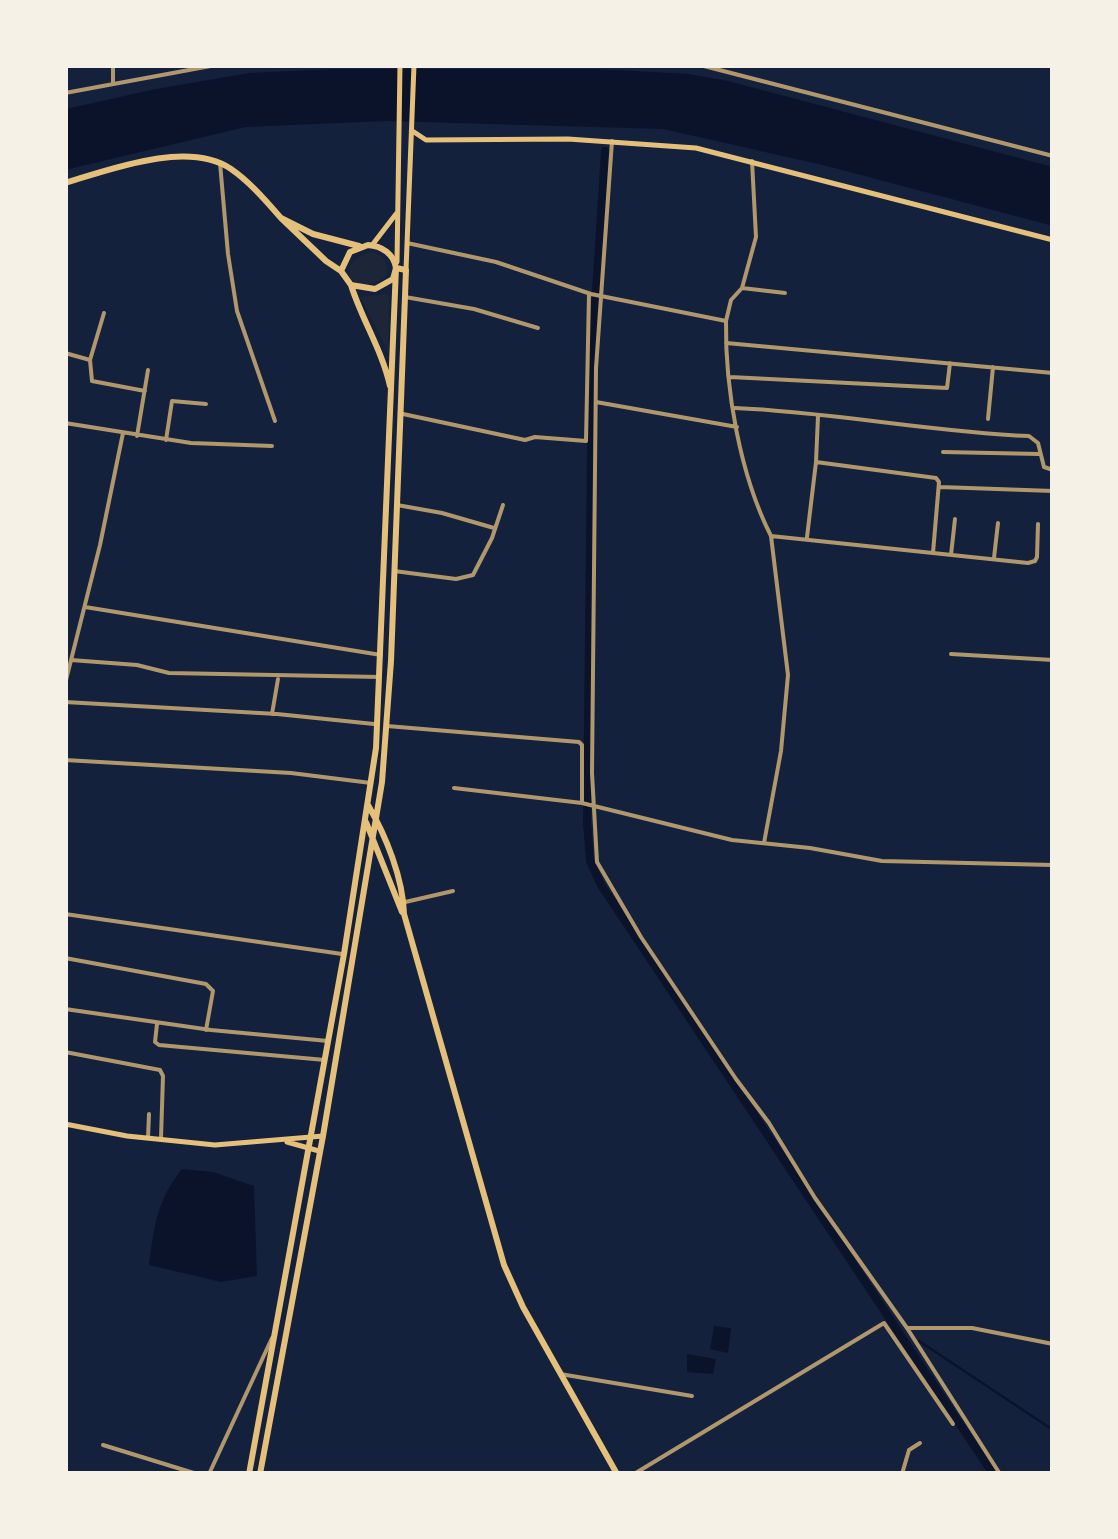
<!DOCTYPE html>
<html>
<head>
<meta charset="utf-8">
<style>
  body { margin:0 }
  #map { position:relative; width:1118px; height:1539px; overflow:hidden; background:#14213d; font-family:Quicksand,sans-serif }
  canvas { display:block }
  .frame { position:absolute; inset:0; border:68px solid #f6f1e7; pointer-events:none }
</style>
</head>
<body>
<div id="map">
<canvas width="1118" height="1539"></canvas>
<div class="frame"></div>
</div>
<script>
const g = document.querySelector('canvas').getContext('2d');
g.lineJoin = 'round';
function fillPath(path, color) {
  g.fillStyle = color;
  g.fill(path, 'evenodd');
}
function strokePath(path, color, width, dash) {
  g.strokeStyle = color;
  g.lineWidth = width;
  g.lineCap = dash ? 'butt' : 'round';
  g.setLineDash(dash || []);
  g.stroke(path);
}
const green = new Path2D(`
  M371,252C383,255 390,263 386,276C376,286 360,288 350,277V265L363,254Z
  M387,294L389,297L388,352L361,297Z`);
const water = new Path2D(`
  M334,69H597L689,74L728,81L1053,167V226L827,166L663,129L386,121L246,127L65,170V109L156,89L249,73Z
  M182,1169L213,1172L254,1186L257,1276L221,1282L149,1265C154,1226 157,1200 182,1169Z
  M714,1326L731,1328L728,1353L710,1349Z
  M687,1354L716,1359L713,1374L687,1372Z`);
const stream = new Path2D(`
  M919,1341L1053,1430`);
const canal = new Path2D(`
  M605,151L592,354L587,823L590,861L601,885L993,1474`);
const minor = new Path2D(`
  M700,65L1053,156
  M65,68L66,65
  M113,83V65
  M65,93L216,65
  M612,141L596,368L592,773L597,862L641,937L736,1079L769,1123L815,1198L907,1328L1000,1474
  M220,163L228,254L237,311L275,421
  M407,243L496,262L591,294L726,321C725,389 740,475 771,536L1028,563L1035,561L1037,557L1038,524
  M742,288L756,237L752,161
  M405,297L474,309L538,328
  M726,321L731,300L742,288L785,293
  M726,343L1053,373
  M65,353L90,360L92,381L145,391
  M90,360L104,313
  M730,377L947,388L950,363
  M596,402L737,427
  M735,408C833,412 930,432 1029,436L1038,443L1044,467L1053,470
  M403,414L525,440L535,437L586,441L589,294
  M818,416L816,462L936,478L939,482L933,553
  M988,419L993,367
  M65,423L191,443L272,446
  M137,436L148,370
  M166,440L172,401L206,404
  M943,452L1039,454
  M940,487L1053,491
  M397,505L442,513L494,528
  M807,537L816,462
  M951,555L955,519
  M994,558L998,523
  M394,571L456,579L473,575L492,538L503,505
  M85,607L381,655
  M951,654L1053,660
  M71,660L137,665L169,673L380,677
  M65,684L100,545L123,433
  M65,702L277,714L374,724
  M272,714L278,679
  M387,726L579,742L582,745V803
  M65,760L291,773L371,783
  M454,788L582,803L732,840L810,848L882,861L1053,865
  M764,843L781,751L788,675L771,536
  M401,903L453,891
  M65,914L342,954
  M65,958L206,984L213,991L206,1030
  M65,1009L211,1030L328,1041
  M157,1024L155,1042L159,1045L325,1060
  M65,1052L160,1070L163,1076L161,1138
  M148,1138L149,1114
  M907,1328H972L1053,1344
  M560,1374L692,1396
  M103,1445L197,1474
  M209,1474L272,1338
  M634,1474L884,1323L953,1424
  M902,1474L909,1450L920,1443`);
const secondary = new Path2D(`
  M65,1124L127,1136L215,1145L323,1136
  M287,1142L319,1151`);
const primary = new Path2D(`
  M414,132L426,140L568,139L696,148L1053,240
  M373,244L396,214
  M397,262L400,65
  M406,270L414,65`);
const trunk = new Path2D(`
  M65,183C111,169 188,140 231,169C250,182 266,201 281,218
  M368,245C382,246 394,254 396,268L393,279L375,289L351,285L341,271L350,252Z
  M341,271L326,261L281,218L313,234L359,246
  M351,285C362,320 382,350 390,386
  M368,805C386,836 403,878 404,914L504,1265L523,1307L617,1474
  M366,822L402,912
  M249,1474L344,954L376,748L396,268L406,270L391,661L382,782L323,1136L260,1474`);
fillPath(green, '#1d2539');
fillPath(water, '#0b132b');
strokePath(stream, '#0b132b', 2.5);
strokePath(canal, '#0b132b', 8);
strokePath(minor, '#b1986c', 4);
strokePath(secondary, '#e5c07b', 5);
strokePath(primary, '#e5c07b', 5);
strokePath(trunk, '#e5c07b', 6);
</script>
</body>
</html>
